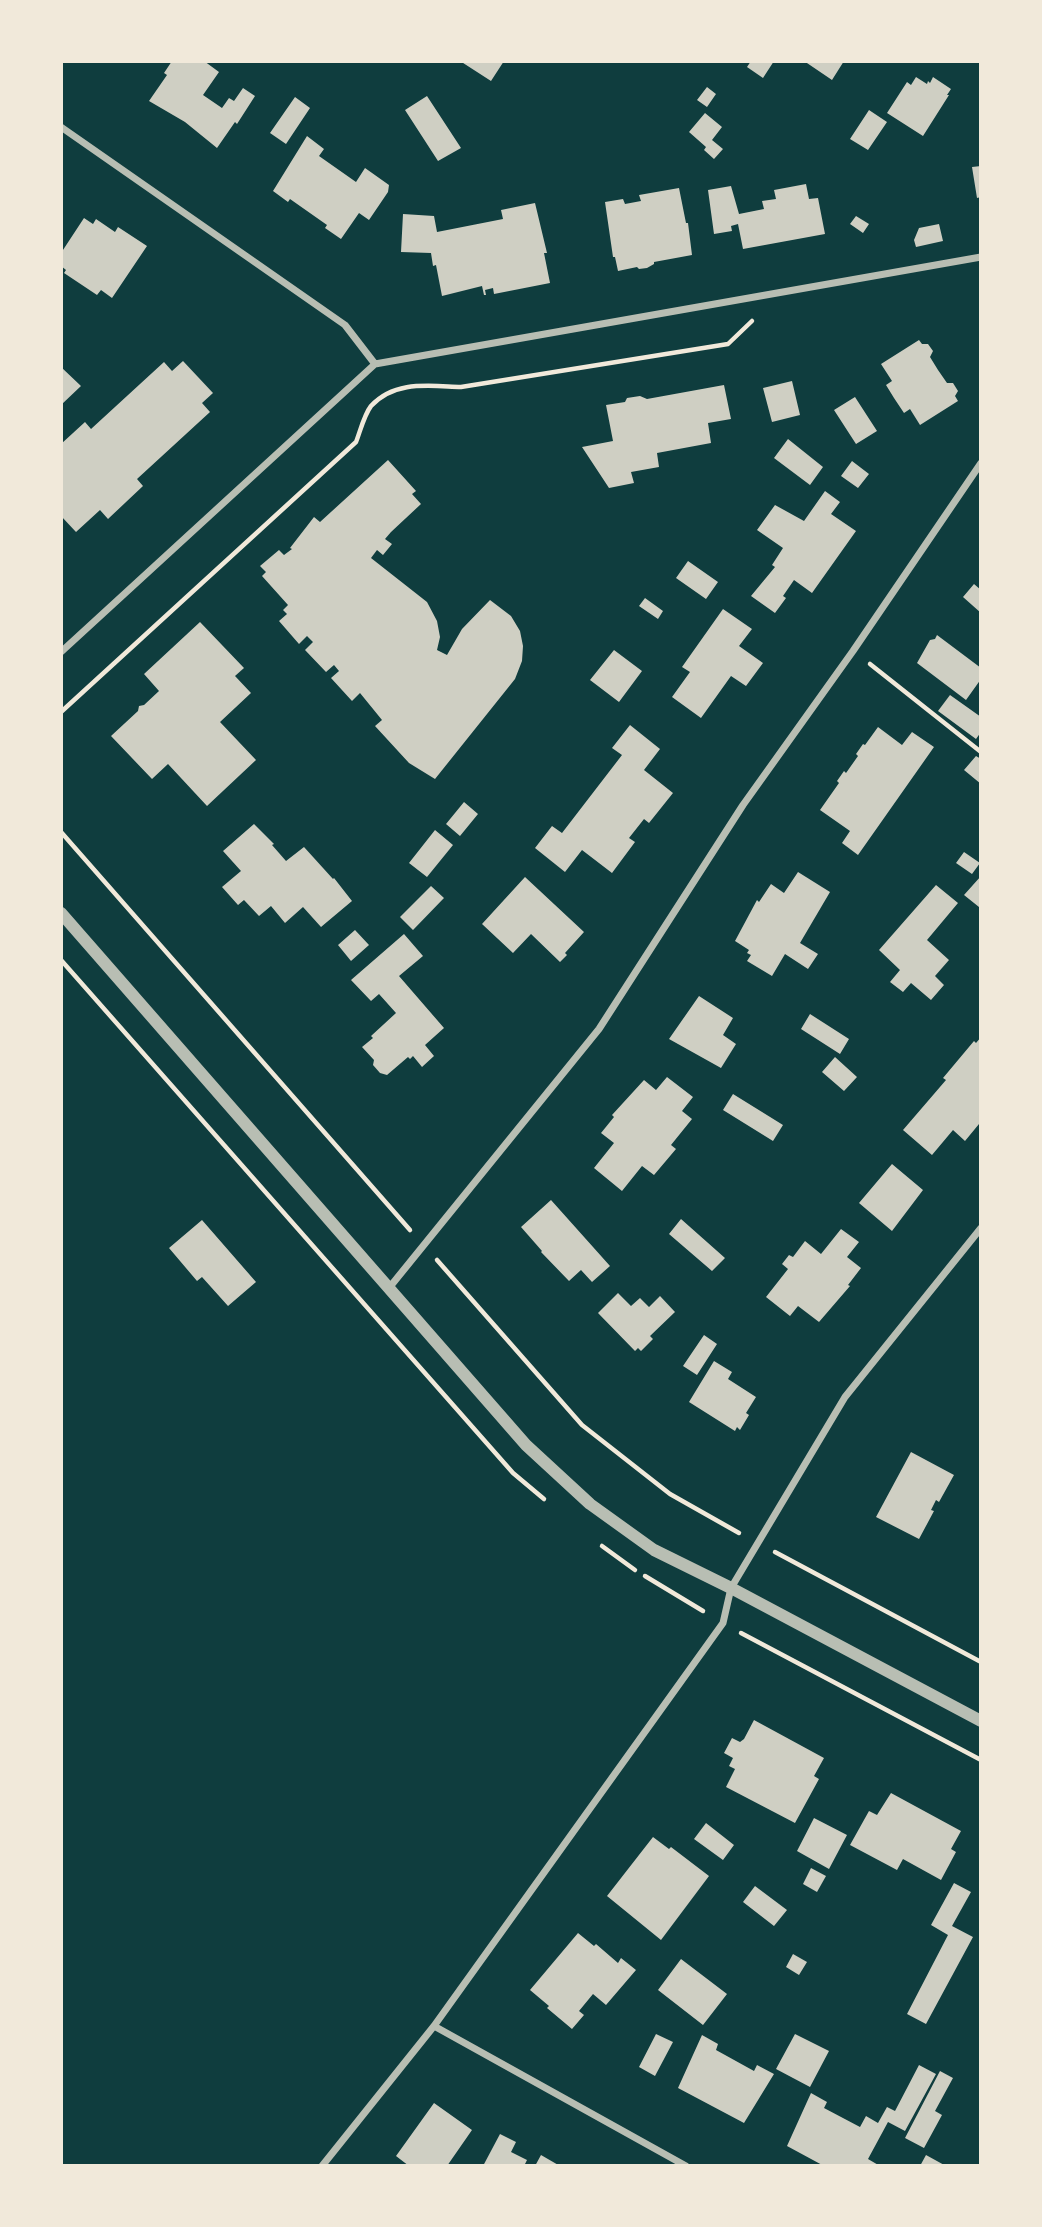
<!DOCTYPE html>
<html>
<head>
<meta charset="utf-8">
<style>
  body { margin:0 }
  #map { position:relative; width:1042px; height:2227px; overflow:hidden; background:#0f3d3e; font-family:Barlow,sans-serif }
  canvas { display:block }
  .frame { position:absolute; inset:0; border:63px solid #f1e9da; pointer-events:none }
</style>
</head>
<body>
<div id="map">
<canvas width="1042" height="2227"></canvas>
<div class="frame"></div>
</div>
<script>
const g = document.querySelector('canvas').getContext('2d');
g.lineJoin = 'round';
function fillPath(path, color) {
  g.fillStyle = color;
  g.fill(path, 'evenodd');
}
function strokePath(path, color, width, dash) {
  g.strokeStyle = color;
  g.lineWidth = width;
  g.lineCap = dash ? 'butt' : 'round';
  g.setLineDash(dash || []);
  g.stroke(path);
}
const building = new Path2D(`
  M172,61H204L219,72L203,95L222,108L229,98L234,101L243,88L255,96L237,124L235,122L217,148L185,122L149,101L167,75L164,73Z
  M460,61H504L491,81Z
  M751,61H774L763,78L747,67Z
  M804,61H844L832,80Z
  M916,77L927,84L928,81L930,83L933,77L951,89L947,95H949L923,136L887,113L907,82L911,85Z
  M707,87L716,94L707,107L697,100Z
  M427,96L461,148L438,161L405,110Z
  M295,97L310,108L286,144L270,133Z
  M869,110L887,122L868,150L850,139Z
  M705,113L722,127L712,140L723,149L714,159L704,150L706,147L689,132Z
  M307,136L324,149L319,156L356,182L365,168L389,185L388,192L369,220L359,213L341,239L325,228L327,225L290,199L288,202L273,191Z
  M981,166V197L977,198L972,167Z
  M806,184L809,199L818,198L825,234L743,249L738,224L731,226L732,231L714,234L708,190L731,186L739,214L764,209L762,201L776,199L774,190Z
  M679,188L686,223H688L692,255L654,262V264L647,268L639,269L637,267L618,271L615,257H613L605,202L623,199L625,204L641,201L639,195Z
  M535,203L547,253H544L550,283L494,294L493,288L485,290L486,295H484L482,286L442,296L436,265L433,266L431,253L401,252L403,214L434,216L437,232L503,219L501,210Z
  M856,216L869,224L863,233L850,224Z
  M84,218L93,224L96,219L115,232L118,227L147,246L112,298L101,290L97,295L64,273L66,270L61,266V253Z
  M939,224L943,241L916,247L914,240L919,228Z
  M919,340L922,344H928L933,351L930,357L938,370L947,383H953L958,391L955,396L958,401L920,425L910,409L904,413L894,398L886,385L892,381L881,364Z
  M183,361L213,393L202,403L210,412L137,479L143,486L108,519L100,510L76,532L61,516V444L85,422L91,429L164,362L172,371Z
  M61,367L81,386L61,405Z
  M792,381L800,415L772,422L763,388Z
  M724,385L731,419L708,423L711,443L657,453L659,467L631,472L634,483L609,488L582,447L613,441L606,405L625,402L627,398L640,396L647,399Z
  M855,397L877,431L856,444L834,410Z
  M788,439L823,467L810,485L774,458Z
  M388,460L416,491L412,494L421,504L391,532L385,539L392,544L383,555L377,550L371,558L427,602L437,621L440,637L437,650L447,655L462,629L490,600L511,616L520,631L523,646L522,661L515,679L435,779L409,763L375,726L382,720L360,693L352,701L331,678L339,671L334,665L326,672L305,650L313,642L307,636L299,644L279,621L287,614L283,610L288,605L262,576L266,572L260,566L279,550L284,555L292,549L290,548L314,517L320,522Z
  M852,461L869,474L858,488L841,476Z
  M825,491L840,502L831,514L856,531L812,593L794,580L783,596L786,598L775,613L751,596L775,567L772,565L783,548L757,530L775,505L804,521Z
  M688,561L718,582L706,599L676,578Z
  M974,584L981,590V613L963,597Z
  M645,598L663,611L658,619L639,606Z
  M723,609L752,629L739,646L763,663L746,686L731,676L701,718L672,697L690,672L682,667Z
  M200,622L244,668L235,676L251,693L220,722L256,760L207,806L168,764L152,779L111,736L138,711L139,706L144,705L159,691L144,674Z
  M937,635L981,668V679L966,700L917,663L930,640L935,639Z
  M614,650L642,671L619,702L590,680Z
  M950,695L981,717V732L976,739L938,711Z
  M630,725L660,749L644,770L673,793L649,823L644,819L629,838L635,842L612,873L582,850L565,872L535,848L552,826L562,833L622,755L612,748Z
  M878,727L902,745L912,732L934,747L858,855L842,843L850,831L820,810L839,783L837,781L844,771L846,773L858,756L856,754L863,744L865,745Z
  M976,756L981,759V784L964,770Z
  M464,802L478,814L460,836L446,824Z
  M254,824L274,844L272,845L286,861L304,847L333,879L334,878L352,901L321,927L303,907L285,923L271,906L259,916L244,900L238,905L222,887L241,871L223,851Z
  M435,830L453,845L427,877L409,863Z
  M964,852L980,863L972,874L956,863Z
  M798,872L830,892L800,943L818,954L808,969L785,954L772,976L747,961L751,955L747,953L749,950L735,941L757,900L759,902L771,884L784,893Z
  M981,876V904L979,907L964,895Z
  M525,877L584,932L565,953L567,955L560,962L531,934L513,953L482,924Z
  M936,885L958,903L927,940L949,960L935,976L944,985L931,1000L911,983L903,992L890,982L900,970L879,950Z
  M431,886L444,898L413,930L400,917Z
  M355,930L369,945L351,961L338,945Z
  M404,934L423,956L399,976L444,1028L425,1045L434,1056L422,1067L413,1056L410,1059L408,1057L387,1075L380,1073L373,1065L374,1060L362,1047L373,1038L371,1036L396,1013L379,994L371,1001L351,980Z
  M699,996L733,1018L723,1035L736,1044L721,1068L669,1039Z
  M810,1014L849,1039L840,1054L801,1029Z
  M981,1037V1126L979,1124L965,1141L953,1130L932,1155L903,1130L946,1080L943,1078L974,1041L976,1043Z
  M835,1057L857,1077L844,1091L822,1072Z
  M667,1077L693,1097L682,1111L692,1119L671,1145L676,1149L654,1175L642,1166L622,1191L594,1168L614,1143L601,1133L614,1117L612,1115L644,1080L656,1090Z
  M733,1094L783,1125L773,1141L723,1110Z
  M892,1164L923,1190L892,1231L859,1203Z
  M551,1200L610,1266L592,1282L581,1270L569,1281L541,1252L542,1251L521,1227Z
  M681,1219L725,1258L712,1271L669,1234Z
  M202,1220L256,1282L228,1306L202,1277L197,1281L169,1248Z
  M841,1229L859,1242L847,1257L861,1268L848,1285L850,1286L819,1322L798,1306L790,1316L766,1297L788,1269L782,1264L789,1255L793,1257L805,1241L821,1254Z
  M618,1293L631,1306L640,1298L649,1307L660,1296L675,1312L650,1336L653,1339L641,1351L638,1348L635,1351L598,1313Z
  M704,1335L717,1344L697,1375L683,1366Z
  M714,1361L732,1372L728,1379L756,1397L746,1413L749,1415L740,1430L737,1427L735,1431L689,1402Z
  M911,1452L954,1475L939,1502L936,1500L931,1510L934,1511L919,1539L876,1517Z
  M754,1720L824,1758L814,1776L819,1779L795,1823L726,1787L735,1769L729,1766L733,1758L724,1753L732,1738L740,1742L744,1739Z
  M891,1793L961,1831L951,1849L956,1852L941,1880L903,1859L897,1870L850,1845L869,1811L877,1815Z
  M814,1818L847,1835L829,1869L797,1851Z
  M706,1823L734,1845L723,1860L694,1839Z
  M653,1837L669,1849L671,1847L709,1876L661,1940L607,1896Z
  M811,1868L826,1876L817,1892L803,1884Z
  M954,1883L971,1892L952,1926L973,1937L926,2024L907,2014L948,1935L931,1925Z
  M755,1886L787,1910L774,1926L743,1902Z
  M578,1933L594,1946L596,1944L618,1963L621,1958L636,1970L606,2005L593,1994L579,2011L584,2015L572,2029L547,2008L549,2006L530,1990Z
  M793,1954L807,1962L799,1975L786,1967Z
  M681,1959L727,1994L703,2025L658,1990Z
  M656,2034L673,2042L655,2076L639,2067Z
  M795,2034L829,2051L810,2087L776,2069Z
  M702,2035L718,2044L716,2050L754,2071L757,2065L774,2074L744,2123L678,2088Z
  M919,2065L936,2074L905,2131L888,2122L868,2159L880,2166H824L787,2146L811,2093L827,2102L824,2108L860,2127L866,2116L878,2123L887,2107L895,2111Z
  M940,2071L953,2078L935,2111L942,2115L924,2148L905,2138Z
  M434,2103L472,2130L447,2166H409L396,2156Z
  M500,2134L516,2142L511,2152L527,2160L524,2166H483Z
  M541,2155L560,2166H535Z
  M926,2155L946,2166H920Z`);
const path = new Path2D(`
  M870,664L981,752
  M61,712L356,442C360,432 364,415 371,406C395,380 429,386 461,387L728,344L752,321
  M61,832L410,1230
  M61,960L513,1473L544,1499
  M437,1260L582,1425L670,1494L739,1533
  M602,1546L635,1570
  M775,1552L981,1662
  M645,1576L703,1611
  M741,1633L981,1760`);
const minor = new Path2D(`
  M61,127L345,325L375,364
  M61,652L375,364L981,257
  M389,1288L599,1029L743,805L853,651L981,463
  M434,2026L686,2166
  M322,2166L434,2026L723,1623L731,1588L845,1397L981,1228`);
const tertiary = new Path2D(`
  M61,913L526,1445L590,1504L654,1550L731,1588L981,1721`);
fillPath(building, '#cfcfc3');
strokePath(path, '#f1e9da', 4.5);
strokePath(minor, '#b8beb3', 7);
strokePath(tertiary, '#b8beb3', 12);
</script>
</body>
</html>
